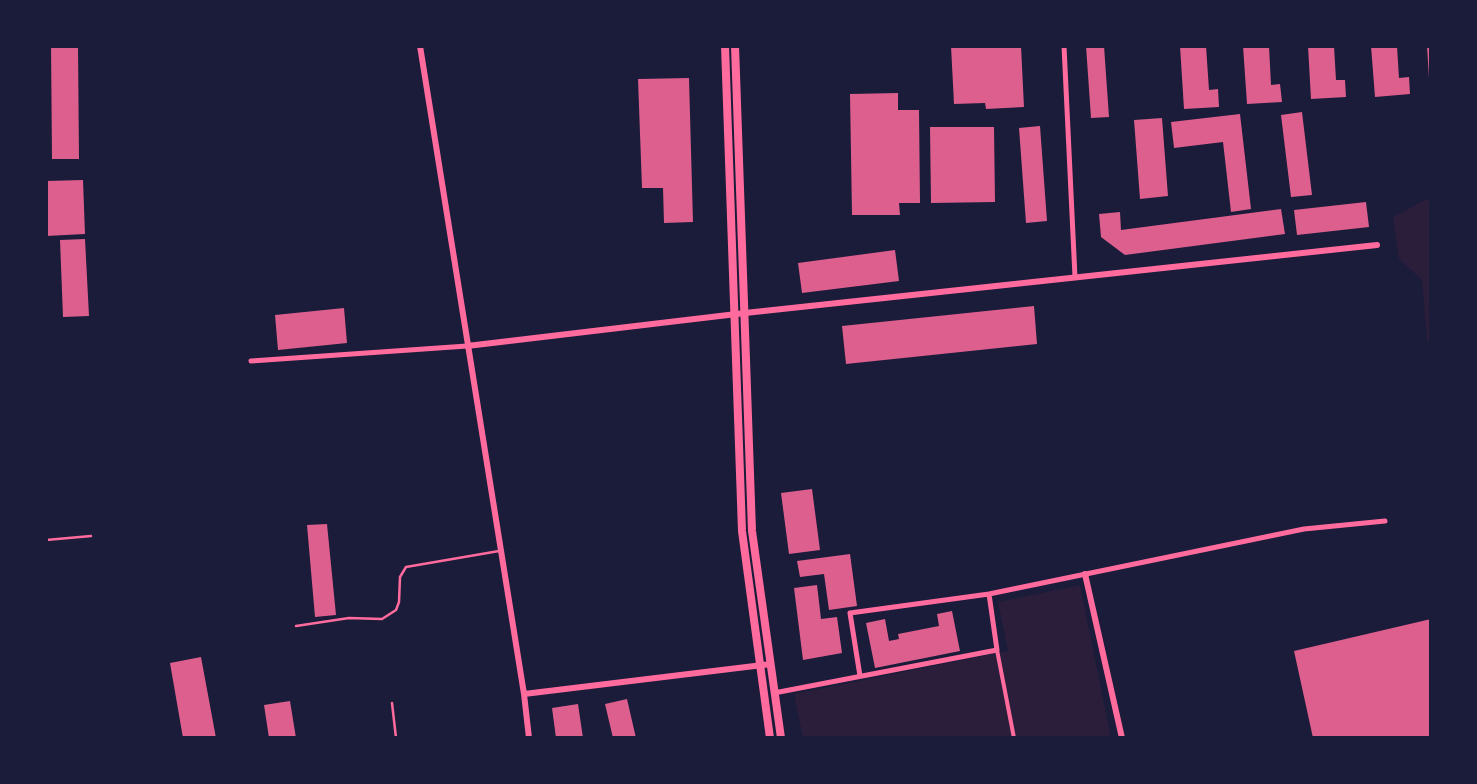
<!DOCTYPE html>
<html>
<head>
<meta charset="utf-8">
<style>
  body { margin:0 }
  #map { position:relative; width:1477px; height:784px; overflow:hidden; background:#1b1b3a; font-family:"DejaVu Sans",sans-serif }
  canvas { display:block }
  .frame { position:absolute; inset:0; border:48px solid #1b1b3a; pointer-events:none }
</style>
</head>
<body>
<div id="map">
<canvas width="1477" height="784"></canvas>
<div class="frame"></div>
</div>
<script>
const g = document.querySelector('canvas').getContext('2d');
g.lineJoin = 'round';
function fillPath(path, color) {
  g.fillStyle = color;
  g.fill(path, 'evenodd');
}
function strokePath(path, color, width, dash) {
  g.strokeStyle = color;
  g.lineWidth = width;
  g.lineCap = dash ? 'butt' : 'round';
  g.setLineDash(dash || []);
  g.stroke(path);
}
const green = new Path2D(`
  M1431,197V347L1427,340L1422,280L1399,259L1393,217Z
  M1080,585L1111,738H803L794,694L1008,651L998,602Z`);
const building = new Path2D(`
  M51,46H78L79,159H52Z
  M951,46H1021L1024,107L986,109L985,103L954,104Z
  M1086,46H1104L1109,117L1091,118Z
  M1180,46H1206L1209,90L1218,89L1219,107L1184,109Z
  M1243,46H1269L1271,85L1280,84L1282,102L1247,104Z
  M1308,46H1334L1336,80H1345L1346,97L1311,99Z
  M1371,46H1397L1399,78L1409,77L1410,94L1375,97Z
  M1427,46H1431V77L1429,78Z
  M689,78L693,222L664,223L663,188H642L638,79Z
  M898,93V110H919L920,203H899L900,215H852L850,94Z
  M1302,112L1312,195L1291,197L1281,115Z
  M1240,114L1251,209L1231,212L1223,142L1174,148L1171,122Z
  M1162,118L1168,196L1140,199L1134,120Z
  M1040,126L1047,221L1026,223L1019,128Z
  M930,127H994L995,202L931,203Z
  M83,180L85,234L46,236V181Z
  M1366,202L1369,227L1297,235L1294,210Z
  M1281,209L1285,234L1125,255L1101,237L1099,214L1120,212L1121,230Z
  M85,239L89,316L63,317L60,240Z
  M895,250L899,281L802,293L798,263Z
  M1034,306L1037,344L846,364L842,326Z
  M344,308L347,343L278,350L275,315Z
  M812,489L820,550L789,554L781,493Z
  M327,524L336,615L315,617L307,525Z
  M850,554L857,606L829,610L824,574L800,577L797,561Z
  M817,585L821,619L837,617L842,653L803,660L794,588Z
  M952,611L960,651L875,668L866,623L885,619L889,641L899,639L898,634L939,626L937,614Z
  M1431,619V738H1313L1294,651Z
  M201,657L216,738H183L170,663Z
  M627,699L636,738H613L605,704Z
  M290,701L296,738H269L264,705Z
  M578,704L583,738H556L552,708Z`);
const service = new Path2D(`
  M46,540L91,536
  M296,626L349,618L382,619L396,610L399,602L400,577L406,567L499,551
  M392,703L396,738`);
const pedestrian = new Path2D(`
  M997,650L1014,738`);
const minor = new Path2D(`
  M1064,46L1075,277
  M251,361L467,346
  M860,676L850,613L989,594L1304,529L1385,521
  M774,693L997,650L989,594`);
const tertiary = new Path2D(`
  M420,46L524,694L529,738
  M467,346L745,313L1377,245
  M1085,574L1122,738
  M524,694L771,664`);
const secondary = new Path2D(`
  M725,46L742,531L770,738
  M735,46L752,531L781,738`);
fillPath(green, '#2a1e3b');
fillPath(building, '#dd5f8e');
strokePath(service, '#ff6b9d', 2.5);
strokePath(pedestrian, '#ff6b9d', 4);
strokePath(minor, '#ff6b9d', 5);
strokePath(tertiary, '#ff6b9d', 6);
strokePath(secondary, '#ff6b9d', 8);
</script>
</body>
</html>
